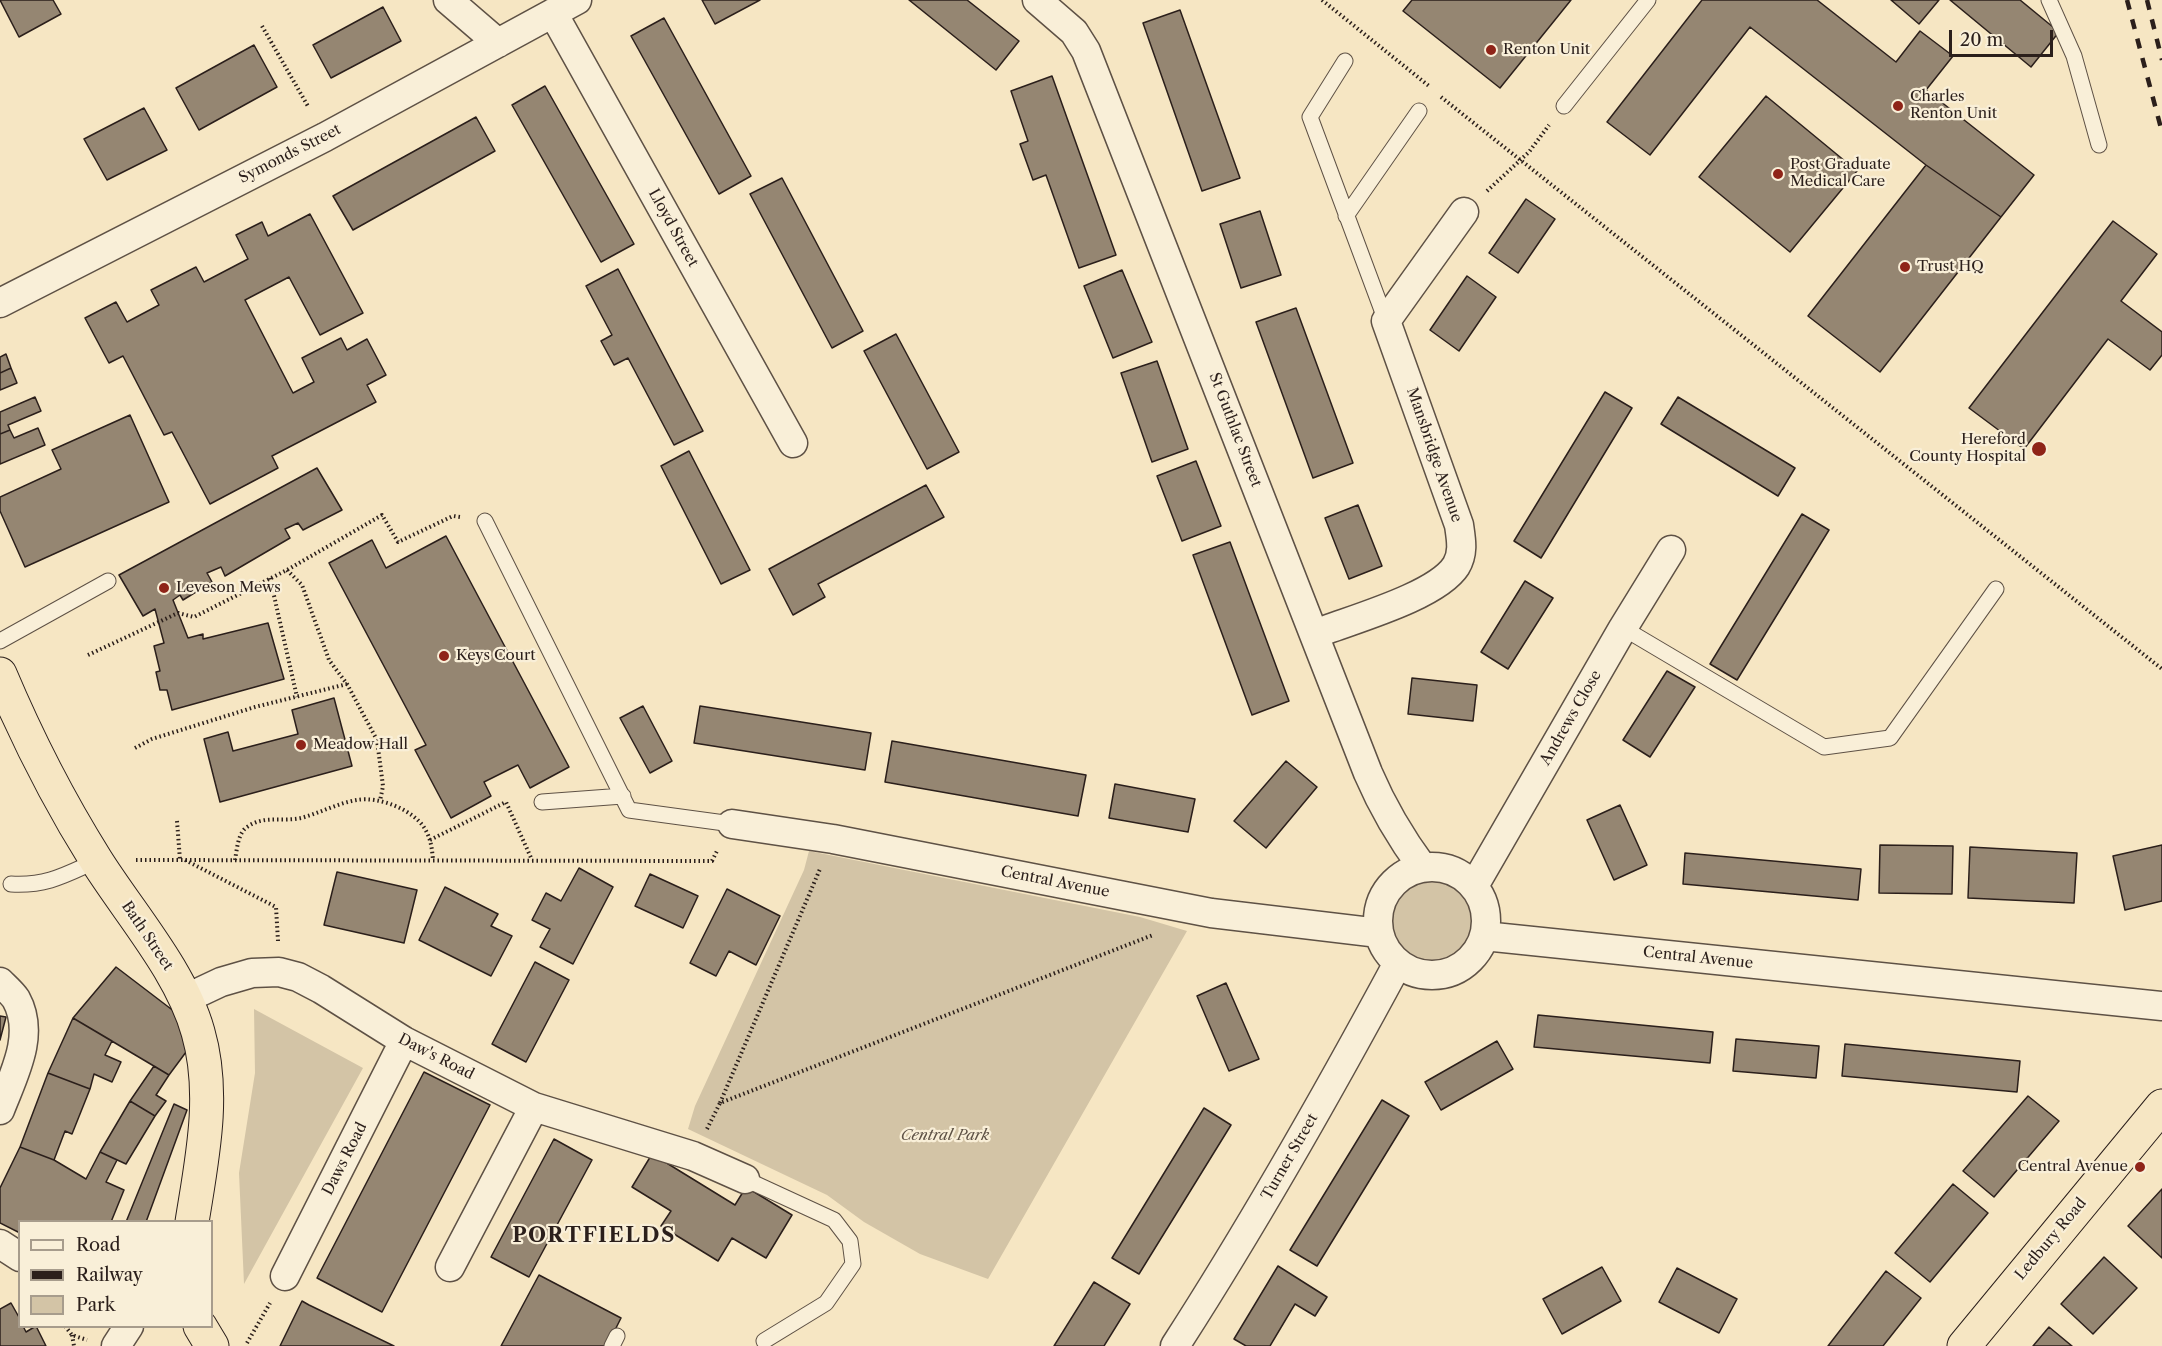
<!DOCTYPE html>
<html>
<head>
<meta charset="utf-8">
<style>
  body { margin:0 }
  #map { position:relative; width:2162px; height:1346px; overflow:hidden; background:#f6e6c3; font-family:"Libre Caslon Text",serif }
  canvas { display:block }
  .legend { position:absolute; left:18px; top:1220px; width:195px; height:108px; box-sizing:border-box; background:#f9efd8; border:2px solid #a79c8c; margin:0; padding:8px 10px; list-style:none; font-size:18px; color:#2b1f1b }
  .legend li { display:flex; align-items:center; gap:12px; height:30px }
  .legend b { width:30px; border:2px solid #a79c8c }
  .scale { position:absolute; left:1949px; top:30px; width:104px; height:27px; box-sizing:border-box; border:3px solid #2b1f1b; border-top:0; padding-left:8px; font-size:18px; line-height:21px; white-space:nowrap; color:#2b1f1b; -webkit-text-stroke:4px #f9efd8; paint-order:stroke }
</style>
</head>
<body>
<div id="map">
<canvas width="2162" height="1346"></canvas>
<ul class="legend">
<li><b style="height:8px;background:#f9efd8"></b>Road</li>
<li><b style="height:8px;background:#2b1f1b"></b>Railway</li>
<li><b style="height:16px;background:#d3c4a6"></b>Park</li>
</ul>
<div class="scale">20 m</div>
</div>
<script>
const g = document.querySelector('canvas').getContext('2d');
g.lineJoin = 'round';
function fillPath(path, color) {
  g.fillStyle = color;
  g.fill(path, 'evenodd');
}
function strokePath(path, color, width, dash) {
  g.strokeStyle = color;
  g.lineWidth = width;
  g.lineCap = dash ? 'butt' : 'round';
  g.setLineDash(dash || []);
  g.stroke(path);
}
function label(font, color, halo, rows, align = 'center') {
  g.font = font + ' "Libre Caslon Text",serif';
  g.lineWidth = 4.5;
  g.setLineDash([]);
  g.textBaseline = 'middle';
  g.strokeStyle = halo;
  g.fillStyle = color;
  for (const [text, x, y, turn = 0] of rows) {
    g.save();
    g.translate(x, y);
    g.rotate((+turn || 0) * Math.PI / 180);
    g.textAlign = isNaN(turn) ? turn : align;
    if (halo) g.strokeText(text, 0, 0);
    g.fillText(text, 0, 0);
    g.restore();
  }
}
const green = new Path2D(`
  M809,851L1140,917L1187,931L988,1279L920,1254L864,1222L827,1195L688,1129L695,1106L804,870Z
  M1378 921a54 54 0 1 1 108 0a54 54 0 1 1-108 0Z
  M254,1009L363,1068L244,1284L239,1173L255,1073Z`);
const building = new Path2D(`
  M0,0H53L61,14L19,37Z
  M702,0H760L715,24Z
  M909,0H967L1019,41L996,70Z
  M1412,0H1571L1500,88L1403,11Z
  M1702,0H1817L1896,62L1920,31L1953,56L1926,90L2034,175L2001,217L1926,165L1750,27L1650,155L1607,122Z
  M1891,0H1939L1919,24Z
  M1950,0H2020L2059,32L2031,67Z
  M383,7L401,41L331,78L313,45Z
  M1180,10L1240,178L1202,191L1143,23Z
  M664,18L751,176L719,194L631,36Z
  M254,45L277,87L199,130L176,88Z
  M1052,76L1116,255L1079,268L1046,175L1033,180L1020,144L1028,141L1011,91Z
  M545,86L634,244L601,262L512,105Z
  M1766,96L1857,171L1790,252L1699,177Z
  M144,108L167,150L107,180L84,139Z
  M476,117L495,151L353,230L333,196Z
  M1926,165L2001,217L1880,372L1808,316Z
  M782,178L863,331L832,348L750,194Z
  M1526,199L1555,219L1518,273L1489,253Z
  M1260,211L1281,275L1241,288L1220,224Z
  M310,214L363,313L320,335L289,277L245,300L293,393L314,382L302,358L341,338L347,350L367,339L386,375L367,385L376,402L272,456L278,468L210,504L172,432L164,435L123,356L109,363L85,318L116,302L127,322L159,305L151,290L196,267L204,282L248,259L236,235L262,222L268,236Z
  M2113,221L2157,254L2121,301L2162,332V355L2150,370L2108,339L2024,449L1969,408Z
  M618,269L703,431L674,445L628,358L614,365L601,341L612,335L586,286Z
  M1122,270L1152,342L1113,358L1084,286Z
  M1467,276L1496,297L1459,351L1430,330Z
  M1296,308L1353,463L1313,478L1256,322Z
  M896,334L959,452L927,469L864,351Z
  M6,354L11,368L0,373V357Z
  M1157,361L1188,449L1152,462L1121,373Z
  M11,368L17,383L0,390V373Z
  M1605,392L1632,408L1541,558L1514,541Z
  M35,397L41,411L8,425L10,430L0,434V412Z
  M1678,397L1795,468L1778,496L1661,424Z
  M130,415L169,502L25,567L0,511V497L61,469L52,450Z
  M38,428L45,445L0,464V434L10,430L14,438Z
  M689,451L750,570L721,584L661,466Z
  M1196,461L1221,526L1182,541L1157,476Z
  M317,468L342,510L303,530L298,523L285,529L290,538L225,576L221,567L207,573L212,582L183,600L180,595L173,600L188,638L203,634V639L268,623L284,679L172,710L167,690H160L156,672L160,671L154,646L164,643L155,609L143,616L119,575Z
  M926,485L944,517L818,584L825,597L793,615L769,569Z
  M1358,505L1382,566L1349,579L1325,518Z
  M1802,514L1829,530L1737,680L1710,664Z
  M446,536L569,767L530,788L518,765L484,782L491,796L451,818L415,750L426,745L329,563L372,540L386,568Z
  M1230,542L1289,701L1252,715L1193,555Z
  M1525,581L1553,598L1508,669L1481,652Z
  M1667,671L1695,687L1650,757L1623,740Z
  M1412,678L1477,685L1473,721L1408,714Z
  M334,698L352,766L220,802L204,739L228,732L233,751L298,734L292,710Z
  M643,706L672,761L650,773L620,718Z
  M700,706L871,733L865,770L694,743Z
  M892,741L1086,775L1078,816L885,782Z
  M1286,761L1317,787L1266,848L1234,821Z
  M1115,784L1195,799L1188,832L1109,818Z
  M1620,805L1647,865L1614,880L1587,820Z
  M1880,845L1953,846L1952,894L1879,893Z
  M2162,845V901L2125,910L2113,856Z
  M1970,847L2077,853L2074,903L1968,898Z
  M1685,853L1861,869L1858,900L1683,884Z
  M579,868L613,887L573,964L540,947L550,929L532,920L546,893L561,901Z
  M337,872L417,890L404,943L324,925Z
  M650,874L698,896L683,928L635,906Z
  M445,887L498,914L491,926L512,936L491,976L419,940Z
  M727,889L780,916L756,965L729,951L716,976L690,963Z
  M535,962L569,980L526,1062L492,1044Z
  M116,967L175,1012L189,1048L169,1075L73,1018Z
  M1226,983L1259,1059L1229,1071L1197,996Z
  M1538,1015L1713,1032L1710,1063L1534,1047Z
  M0,1016L6,1017L0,1040Z
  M73,1018L112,1041L105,1055L121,1062L112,1082L94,1074L90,1089L48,1073Z
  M1736,1039L1819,1046L1816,1078L1733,1071Z
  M1497,1041L1513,1069L1441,1110L1425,1082Z
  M1845,1044L2020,1061L2017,1092L1842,1076Z
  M154,1066L169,1075L156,1095L166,1101L155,1116L130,1101Z
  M424,1072L490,1105L382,1312L317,1278Z
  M48,1073L90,1089L72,1134L65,1131L54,1160L20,1147Z
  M2028,1096L2059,1121L1994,1197L1963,1171Z
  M1382,1100L1409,1116L1317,1266L1290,1250Z
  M130,1101L155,1116L126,1164L100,1152Z
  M174,1104L187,1110L146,1222H126Z
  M1204,1108L1231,1125L1139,1274L1112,1258Z
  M554,1139L592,1160L529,1277L491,1257Z
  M20,1147L54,1160L86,1179L100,1152L117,1160L106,1182L124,1190L111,1222H20V1233L0,1223V1188Z
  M652,1154L735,1205L746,1187L792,1215L766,1258L732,1238L718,1261L661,1226L671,1211L632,1187Z
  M1953,1184L1988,1213L1930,1282L1895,1253Z
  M2162,1189V1258L2128,1226Z
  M2104,1257L2137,1288L2093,1334L2061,1304Z
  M1278,1266L1327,1297L1315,1316L1295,1304L1270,1346H1246L1234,1339Z
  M1602,1267L1621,1301L1562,1334L1543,1299Z
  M1677,1268L1737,1299L1719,1333L1659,1302Z
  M1886,1271L1921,1298L1883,1346H1828Z
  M539,1275L621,1318L607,1346H501Z
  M1094,1282L1130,1304L1104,1346H1054Z
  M302,1301L309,1305L394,1346H280Z
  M11,1303L20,1319V1326H23L26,1332L36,1326L46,1346H0V1309Z
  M2049,1327L2072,1346H2033Z`);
const path = new Path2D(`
  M1322,0L1429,86
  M262,26L309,108
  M1441,97L2162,669
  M1487,191L1529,152L1549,125
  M287,570L302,585L329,660L347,684L377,740L383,786L380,801
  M270,578L297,697
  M88,655L178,613L194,617L287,570L382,515L398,542L453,516L460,517
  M135,748L152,739L255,707L347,684
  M177,821L180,860
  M430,840L506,802L532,860
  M136,860L712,861L717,851
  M185,860L276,907L278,941
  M235,860C237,849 238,833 247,827C264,815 282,822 301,818C320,813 338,803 357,800C379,796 414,810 425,829C431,839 432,849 433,860
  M720,1103L820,869
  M707,1129L720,1103L1153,935
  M65,1326L72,1335L87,1340
  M72,1335L74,1346
  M247,1343L270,1303`);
const service = new Path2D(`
  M2049,0L2074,56L2099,145
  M1345,61L1310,117L1386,321
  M1564,106L1648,0
  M1346,216L1419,111
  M485,521L629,810L732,824
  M1623,628L1824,747L1890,738L1996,589
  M0,641L108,581
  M542,802L623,796
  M11,884C47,886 65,875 96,861
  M745,1179L834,1220L850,1241L853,1264L826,1303L764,1341
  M612,1346L617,1336`);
const minor = new Path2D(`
  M448,0L498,43
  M1037,0L1074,32L1086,51L1368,773C1383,808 1400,837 1423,868
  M553,13L793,443
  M0,303L325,137L577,0
  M1315,634C1350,620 1436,597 1456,566C1464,553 1461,539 1459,525L1386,321L1464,212
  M732,824L833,839L1211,913L1379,933
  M1378 921a54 54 0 1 1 108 0a54 54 0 1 1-108 0Z
  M1474,886L1623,628L1671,550
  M1484,936L2162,1006
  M0,982C5,987 12,993 16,999C36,1035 13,1076 0,1110
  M187,998L221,982L252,973L279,972L298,977L321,989L404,1041L534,1107L693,1156L745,1179
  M0,1244L20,1257
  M450,1267L534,1107
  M285,1276L404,1041
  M116,1346L129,1326
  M1175,1346C1255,1222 1328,1093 1398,963`);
const trunk = new Path2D(`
  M0,674C27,738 59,801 96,860C130,914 181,971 198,1032C216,1094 202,1159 192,1222
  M200,1326L212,1346
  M1964,1346L2162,1106`);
const rail = new Path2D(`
  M2127,0L2162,132
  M2147,0L2162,60`);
const markers = [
  [1491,50,6,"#8f2418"],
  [1898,106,6,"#8f2418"],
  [1778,174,6,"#8f2418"],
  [1905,267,6,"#8f2418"],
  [2039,449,8,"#8f2418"],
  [164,588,6,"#8f2418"],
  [444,656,6,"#8f2418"],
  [301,745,6,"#8f2418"],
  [2140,1167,6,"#8f2418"]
];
const poiNames = [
  ["Renton Unit",1503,50],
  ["Charles",1910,97],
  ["Renton Unit",1910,114],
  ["Post Graduate",1790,165],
  ["Medical Care",1790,182],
  ["Trust HQ",1917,267],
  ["Hereford",2026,440,"right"],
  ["County Hospital",2026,457,"right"],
  ["Leveson Mews",176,588],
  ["Keys Court",456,656],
  ["Meadow Hall",313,745],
  ["Central Avenue",2128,1167,"right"]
];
const streetNames = [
  ["Symonds Street",290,154,-27],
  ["Lloyd Street",673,228,61],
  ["St Guthlac Street",1235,430,69],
  ["Mansbridge Avenue",1434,455,71],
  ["Andrews Close",1571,718,-60],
  ["Central Avenue",1055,882,11],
  ["Bath Street",147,936,56],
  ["Central Avenue",1698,958,6],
  ["Daw's Road",436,1057,27],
  ["Turner Street",1290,1157,-60],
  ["Daws Road",345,1159,-63],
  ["Ledbury Road",2051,1239,-50]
];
const parkNames = [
  ["Central Park",945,1136]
];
const districtNames = [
  ["PORTFIELDS",594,1236]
];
fillPath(green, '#d3c4a6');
fillPath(building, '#958672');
strokePath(building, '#2b1f1b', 1.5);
strokePath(service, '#5e5145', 17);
strokePath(minor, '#5e5145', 31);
strokePath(trunk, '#2b1f1b', 35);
strokePath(path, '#2b1f1b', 4, [1.5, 3]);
strokePath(service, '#f9efd8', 15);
strokePath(minor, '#f9efd8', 28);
strokePath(trunk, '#f6e6c3', 33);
strokePath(rail, '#2b1f1b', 4.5, [10, 10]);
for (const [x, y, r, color] of markers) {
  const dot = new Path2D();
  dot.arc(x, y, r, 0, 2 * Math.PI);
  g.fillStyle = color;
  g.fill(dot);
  strokePath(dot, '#f9efd8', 2);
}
label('15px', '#2b1f1b', '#f9efd8', poiNames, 'left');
label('15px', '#2b1f1b', '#f9efd8', streetNames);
label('italic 15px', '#5d5145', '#f9efd8', parkNames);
g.letterSpacing = '1.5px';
label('bold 21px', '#2b1f1b', '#f9efd8', districtNames);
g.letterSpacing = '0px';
</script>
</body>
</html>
